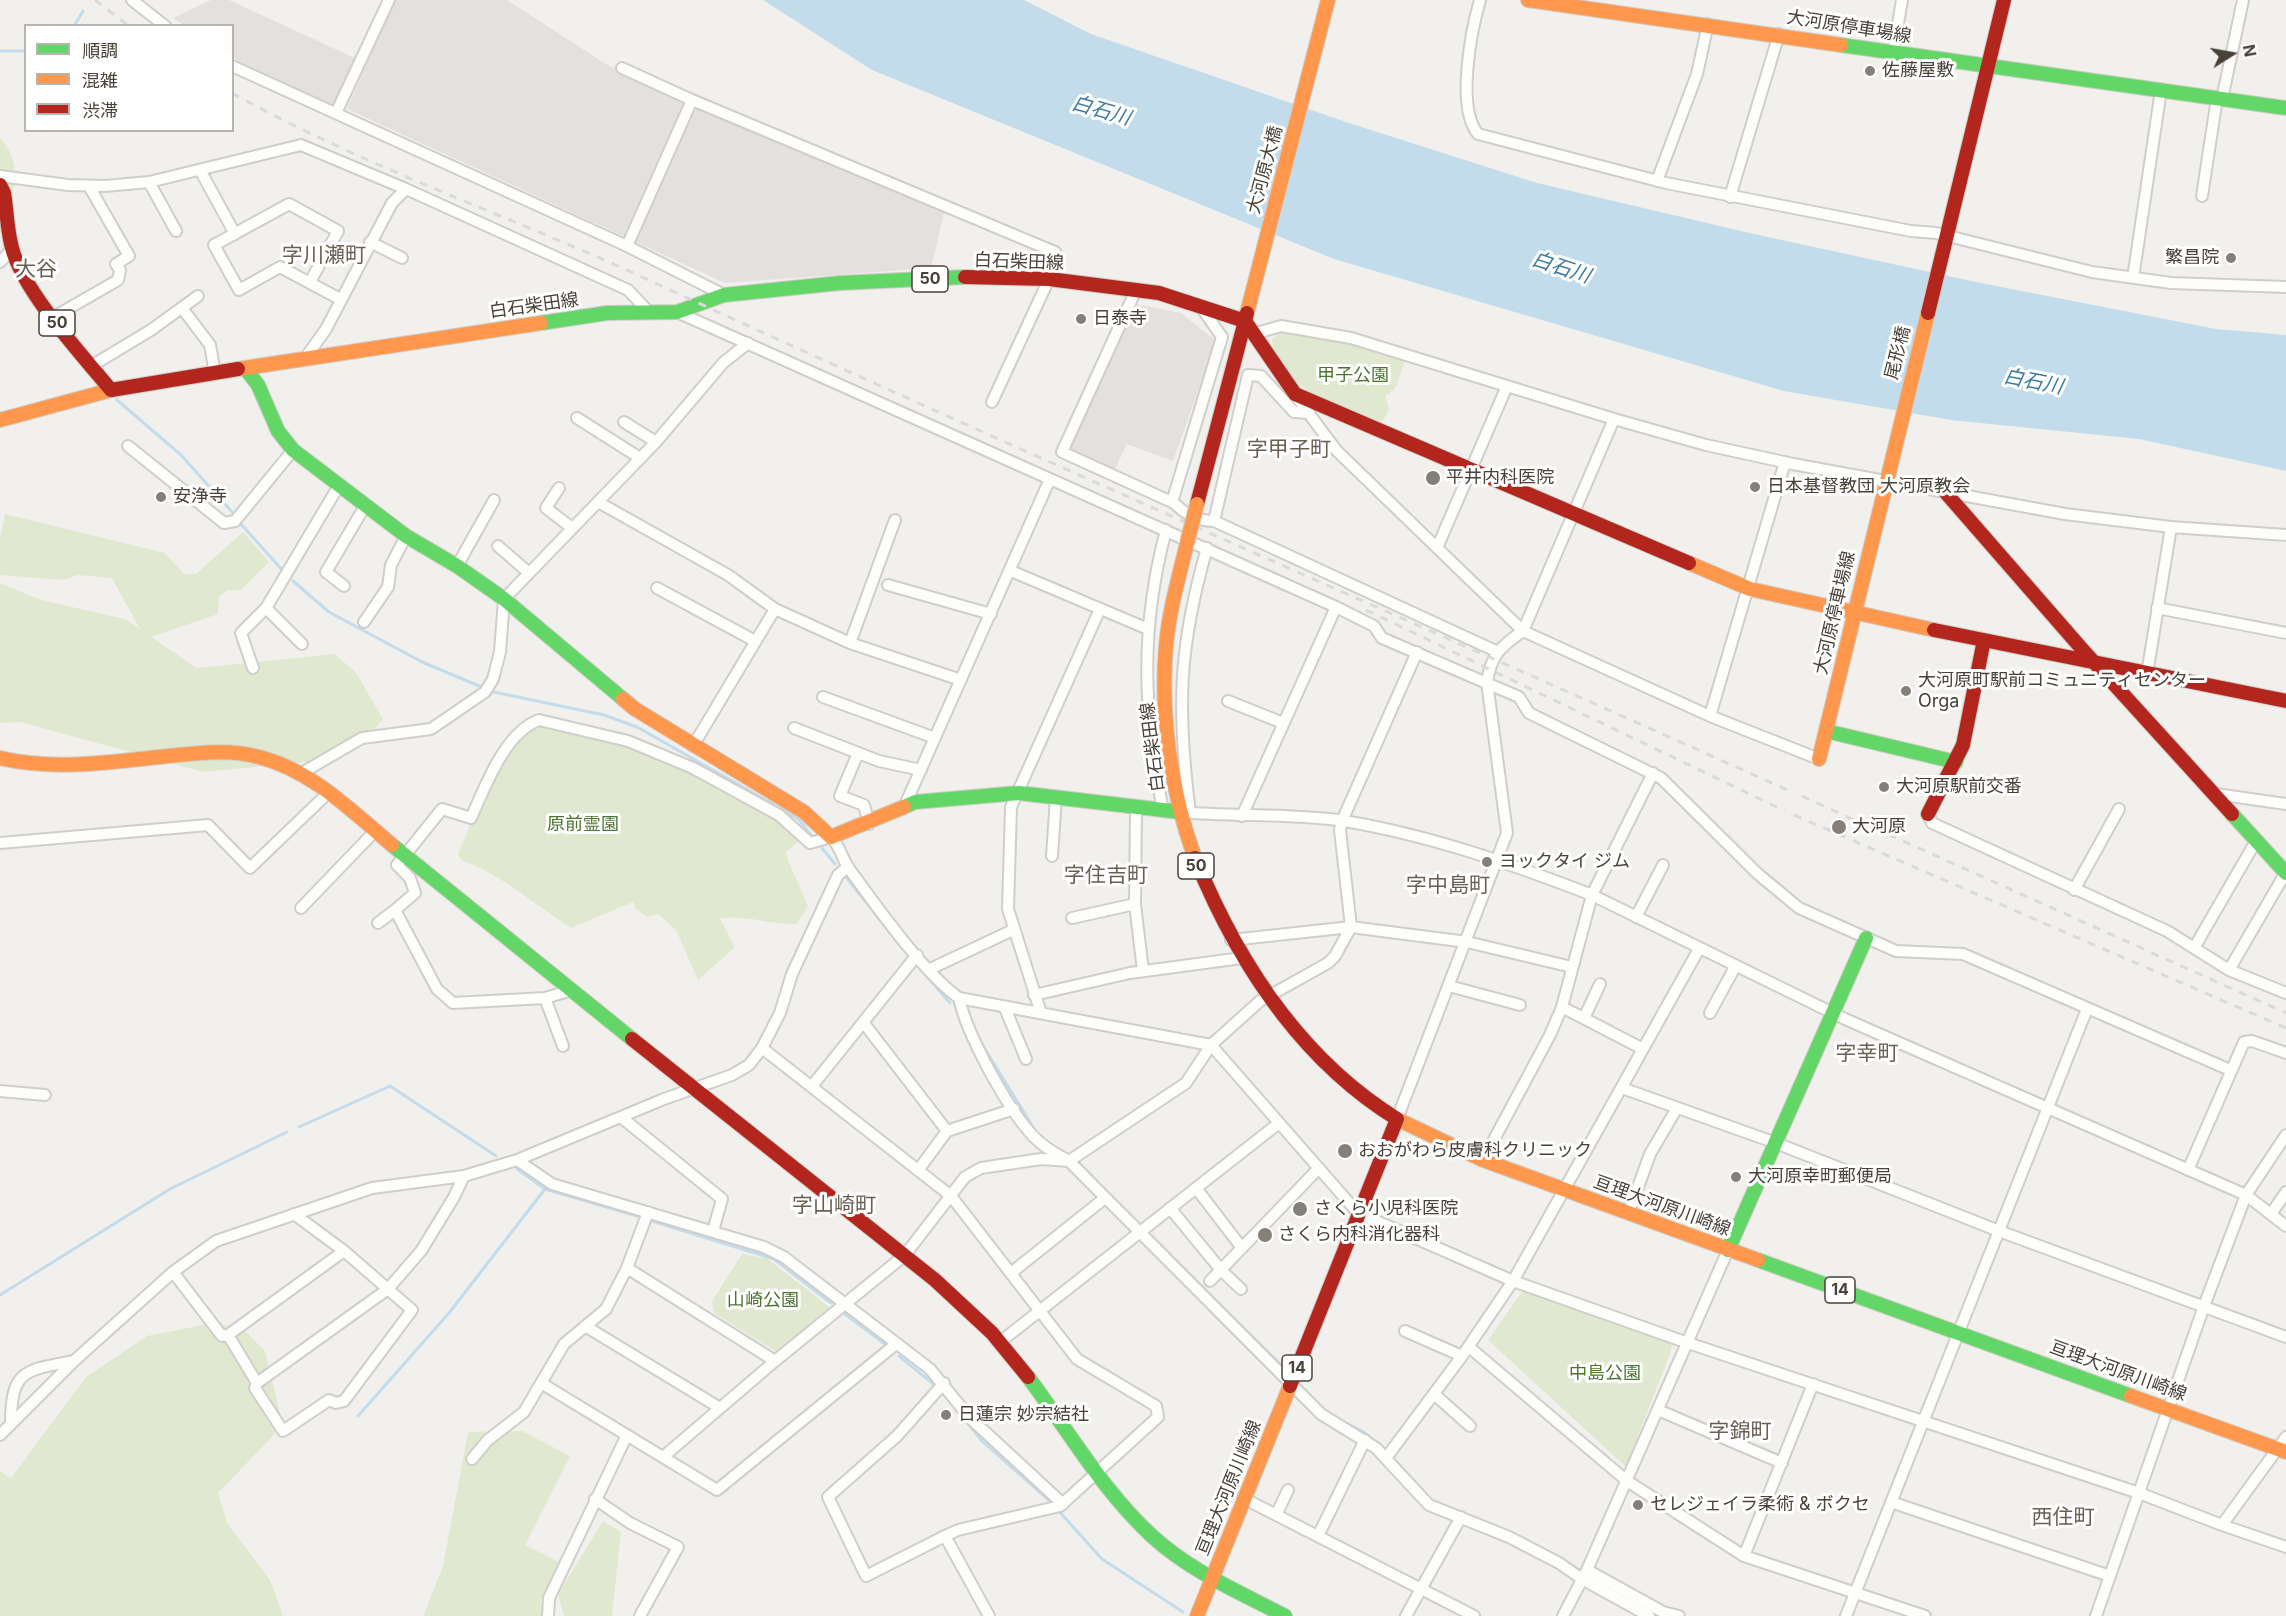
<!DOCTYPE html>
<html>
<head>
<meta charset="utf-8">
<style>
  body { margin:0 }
  #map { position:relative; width:2286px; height:1616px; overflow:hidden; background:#f2f0ed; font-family:Inter,"Noto Sans JP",sans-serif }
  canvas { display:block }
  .legend { position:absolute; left:24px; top:24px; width:210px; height:108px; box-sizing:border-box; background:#fff; border:2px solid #b6b3b0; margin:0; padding:8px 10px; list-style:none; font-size:18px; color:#484239 }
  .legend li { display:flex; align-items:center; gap:12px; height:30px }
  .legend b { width:30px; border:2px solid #b6b3b0 }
  .north { position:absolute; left:2202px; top:24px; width:60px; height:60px; -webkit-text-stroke:4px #fff; paint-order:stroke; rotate:79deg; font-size:16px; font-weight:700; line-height:24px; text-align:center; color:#484239 }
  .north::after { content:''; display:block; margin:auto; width:21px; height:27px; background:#484239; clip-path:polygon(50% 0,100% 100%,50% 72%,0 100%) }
</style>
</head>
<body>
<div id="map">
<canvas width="2286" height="1616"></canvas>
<ul class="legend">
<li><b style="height:8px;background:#63d668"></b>順調</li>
<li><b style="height:8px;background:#ff974d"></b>混雑</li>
<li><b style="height:8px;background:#b3261e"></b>渋滞</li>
</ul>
<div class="north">N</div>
</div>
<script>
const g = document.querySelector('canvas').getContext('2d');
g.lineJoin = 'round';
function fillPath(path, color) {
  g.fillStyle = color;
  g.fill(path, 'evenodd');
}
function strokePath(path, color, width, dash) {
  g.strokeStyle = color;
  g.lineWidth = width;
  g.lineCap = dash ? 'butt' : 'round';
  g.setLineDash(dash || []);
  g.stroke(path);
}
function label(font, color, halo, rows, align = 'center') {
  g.font = font + ' Inter,"Noto Sans JP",sans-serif';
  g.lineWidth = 6;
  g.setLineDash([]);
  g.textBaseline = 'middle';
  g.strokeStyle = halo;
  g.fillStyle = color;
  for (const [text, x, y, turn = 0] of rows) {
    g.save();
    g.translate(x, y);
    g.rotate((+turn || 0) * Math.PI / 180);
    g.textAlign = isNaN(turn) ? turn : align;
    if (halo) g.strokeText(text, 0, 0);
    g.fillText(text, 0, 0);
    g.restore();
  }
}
const industrial = new Path2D(`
  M211,0H229L357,59L334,107L251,69L233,57L232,26L184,25L173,18Z
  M395,0H507L609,66L945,209L931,268L725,283L347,109Z
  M1136,304L1181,313L1216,341L1173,461L1127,444L1114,471L1074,453L1071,447Z`);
const green = new Path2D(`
  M0,137C27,170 12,196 0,231Z
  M1282,331L1351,341L1406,359L1395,389L1385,396L1389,410L1382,422C1341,406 1278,391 1272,339Z
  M5,514L165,553L184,574H196L243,532L269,562L241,590H228L219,597L218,614L151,637L197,668L335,654L356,673L383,719L359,747L316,761L203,772L20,722L0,723V583L41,600L125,619L140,629L112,578L77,575L64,580L0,575V539Z
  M539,723L612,739L688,770L783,822L799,841L785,853L808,906L797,924C770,925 748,915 720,918L735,947L698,980L676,930L658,914L647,917L636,909L633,902L571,928C534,904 502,875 461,860L458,854C477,812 497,745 539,723Z
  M742,1254L768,1259L833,1310L781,1351H775L714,1313L712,1301Z
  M1524,1289L1672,1339L1671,1351L1626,1467L1488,1340Z
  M213,1323L243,1329L265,1351L281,1417L273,1436L218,1493L227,1523L270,1580L283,1616H0V1471L11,1478L86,1377L147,1336Z
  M522,1431L570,1456L525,1545L559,1562L541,1600L544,1616H423L443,1566L468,1432Z
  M603,1521L621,1532L612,1616H564L558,1594Z`);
const water = new Path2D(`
  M763,0H1024L1091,34L1346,122L1537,183L1754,234L1976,282L2216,329L2286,335V471L2139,439L1951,420L1784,391L1334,259L872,70Z`);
const stream = new Path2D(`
  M74,26L83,11
  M0,51H26
  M117,400L181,455L233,513
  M240,523L284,572
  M293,581L329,612L422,662L484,688
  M489,691L604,715L637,727L787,812L799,820L813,837
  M822,848L835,864
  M846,877L881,921
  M918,966L950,1003
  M983,1046L1033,1127
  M299,1127L390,1086L496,1156
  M1079,1163L1116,1201
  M517,1169L545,1189L637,1216
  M652,1221L774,1259L831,1303
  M1155,1240L1281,1365
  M0,1295L170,1189L287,1132
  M845,1314L885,1344
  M899,1356L937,1387
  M358,1416L449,1313L545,1189
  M1340,1420L1362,1431L1387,1451
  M967,1422L982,1441L1053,1504
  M1391,1456L1425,1493
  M1057,1509L1102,1559L1183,1612
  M1572,1566L1580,1570`);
const street = new Path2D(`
  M132,0L165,26
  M1480,0C1471,31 1456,108 1478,134L1666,183L1911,231L1936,233L2092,272L2171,283L2286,287
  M1893,53L1902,0
  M232,66L627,246L724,295
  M622,68L692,100L1055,252L1049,279L992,402
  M2222,99L2243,0
  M336,113L389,0
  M200,170L235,234
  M0,176L68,185L105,186L149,182L301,145L406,189L628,290L648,311
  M1657,181L1697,74L1708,24
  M149,182L176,231
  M2202,196L2217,98
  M1730,197L1779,34
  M370,242L402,258
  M627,246L692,100
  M0,262L12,249
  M2133,278L2161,90
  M310,282L338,231L289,204L214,245L239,290L280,267L340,299
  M1136,290L1062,452L1174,503C1185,514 1198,521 1214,521L1498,652
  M182,308L210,345L215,373
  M677,312L1336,607L1374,626L1382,638L1519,697L1529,713L1661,778L1758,874L1799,908L1896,951L1963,954L2230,1070
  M52,318L118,280L120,270L116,264L129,256L89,186
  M1253,334L1281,326L1351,338L1614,419L1706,445L1793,464L2065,514L2171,527L2286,535
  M306,357L326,329L392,203L406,189
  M93,365L151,330L198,296
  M1295,395L1336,450L1523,631L1710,716L1819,759
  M577,418L640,458
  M624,422L656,442
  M128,446L224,523L235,521L293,450
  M559,488L546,508L572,528
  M598,502L728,575L775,609L850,643L895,520
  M1172,502L1222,337L1201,307
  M1214,521L1248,375L1261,376L1294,412L1309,413
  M498,546L529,573
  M1437,548L1507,386
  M457,566L494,500
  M1011,571L1148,629
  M888,585L991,614
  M344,586L326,572L365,506
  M657,588L755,641
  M266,608L302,644
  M2157,608L2286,633
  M364,622L388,587L391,565L406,536
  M850,643L961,680
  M253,668L241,633L266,608L338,487
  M2147,674L2171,527
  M823,697L935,738
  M1228,701L1283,723
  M1710,716L1785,462
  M794,728L879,761L921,770
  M693,746L775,609
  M858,753L840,796L864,805L869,824
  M300,774L362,738L431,729L485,692L493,679L500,652L504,599L656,442L723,363L748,343
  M2216,794L2286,804
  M905,805L1050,479
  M1136,807L1135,904L1143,971
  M1163,810C1143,712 1140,628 1166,530
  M1180,812C1234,817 1290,813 1344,821C1429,835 1512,864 1592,895L1845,1019L2246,1195L2286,1226
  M1190,813C1177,711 1178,648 1207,548
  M1928,814L1932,823L2167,931L2229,970L2286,993
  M1242,816L1336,607
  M0,843L208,825L250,868L329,792
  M1052,856L1056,797
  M2074,890L2119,809
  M301,908L376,830
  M1636,917L1663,865
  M1072,918L1135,904
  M378,923L395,910
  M1231,940L1351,927L1467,942L1572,967
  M2194,948L2256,841
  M930,969L1013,930
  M2229,970L2286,872
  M1449,986L1520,1005
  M572,990L545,998L453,1003L437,989L395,910L415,893L410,878L397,865L442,809L471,818C485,787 505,732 539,720L628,741L693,768L779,815L810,843L831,837C840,845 842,860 850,870C877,907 923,972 959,998L1211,1045L1358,1213L1513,1281L1688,1343L2139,1493L2222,1525L2286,1437
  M1034,995L1130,973L1242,958
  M545,998L563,1046
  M959,998C967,1035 1008,1110 1034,1137C1045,1148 1056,1154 1069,1161L1321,1414L1376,1448L1429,1505L1509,1537L1559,1563L1582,1579L1649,1616
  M1562,1007L1643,1049
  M1005,1008L1026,1059
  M1041,1013L1008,909L1011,807L1100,609
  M1710,1013L1735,967
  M1584,1018L1600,984
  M863,1022L947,1131
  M762,1048L951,1196L1077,1359L1156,1406L1158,1417L1060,1506L958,1530L945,1536L989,1616
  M812,1086L917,955
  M1622,1088L1776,1143L1999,1231L2286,1337
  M0,1091L45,1095
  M621,1117L722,1199L713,1231
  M1397,1119L1507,833L1487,682C1491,655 1501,646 1523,631L1614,419
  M517,1160L552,1184L764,1247L784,1257L930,1369L970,1418L1063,1504
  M1483,1160L1550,1035L1562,1007L1592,895L1653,773
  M919,1169L947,1131L1014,1109
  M2188,1170L2244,1042L2252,1041L2286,1053
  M1196,1188L1242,1248
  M1170,1208L1221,1270L1241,1289
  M1629,1212L1650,1154L1677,1108
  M2271,1214L2286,1192
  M627,1268L775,1361
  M173,1272L222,1336L228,1335L257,1383L388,1289L421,1251L454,1197L464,1176
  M1011,1273L1105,1198
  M1210,1281L1319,1168
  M585,1326L720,1408
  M1405,1331L1462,1356
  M228,1335L344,1251
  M1000,1342L1279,1123
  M1469,1347L1627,1481L1744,1556L1925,1616
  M257,1383L255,1388L283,1431L329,1400L336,1403L344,1401L412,1310L344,1251L294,1214
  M541,1383L717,1490L896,1344
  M944,1383L897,1436L828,1497L866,1576L945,1536
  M1434,1394L1470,1426
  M1658,1410L1782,1463
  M11,1423C11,1369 26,1370 74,1361
  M0,1435L74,1361L173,1272L216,1241L372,1188L464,1176L517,1160L664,1099L732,1075L749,1065L762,1048L780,1013L792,974L838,875L847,867
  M663,1457L775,1361L905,1255L965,1177L981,1168L1041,1159L1069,1161L1186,1083L1211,1045L1260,1001L1328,963L1335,956L1351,927L1340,830L1342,821L1417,652
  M1386,1458L1462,1356L1513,1281L1699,949
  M472,1459L488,1440L524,1412L564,1344L606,1309L627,1268L648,1212
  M1243,1498L1474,1616
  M595,1499L630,1523L678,1547L640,1616
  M1891,1502L2110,1576
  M1276,1515L1288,1490
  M2222,1525L2286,1547
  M1318,1536L1365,1440
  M1744,1556L1813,1384
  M1587,1570L1663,1612L1679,1616
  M548,1616L549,1598L627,1435
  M1406,1616L1461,1517
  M1563,1616L1587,1570L1728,1250
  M1846,1616L2087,1009
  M2096,1616L2204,1306L2246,1195L2286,1135`);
const fast = new Path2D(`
  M1841,45L2286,108
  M541,323L607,313L677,312L724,295L840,283L965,277
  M245,368L258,385L278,431L293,450L406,536L457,566L504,599L623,699
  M1826,731L1956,762
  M904,807L915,802L1019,793L1180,812
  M2232,814L2286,873
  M392,845L632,1039
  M1728,1250L1866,938
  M1758,1260L2131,1396
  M1028,1377C1068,1430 1102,1490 1152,1536C1190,1571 1239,1592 1285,1616`);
const slow = new Path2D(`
  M1528,0L1841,45
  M1247,313L1328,0
  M238,369L541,323
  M0,420L111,390
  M1187,543C1179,577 1169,611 1166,646C1160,714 1171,793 1195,858
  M1689,563L1750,589L1934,630
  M623,699L635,709L804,812L831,837L904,807
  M0,758C56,771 112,762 168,756C199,753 229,749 259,757C311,770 352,811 392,845
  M1819,759L1928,313
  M1397,1119L1483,1160L1758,1260
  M2131,1396L2286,1452
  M1197,1616L1290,1386`);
const jam = new Path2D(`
  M0,185L4,193C7,211 7,230 12,248C23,291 82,355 111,390L238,369
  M965,277L1049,279L1159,293L1245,321L1197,504
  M1247,313L1245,321L1295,394L1689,563
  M1928,313L2004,0
  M1946,493L2082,649L2232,814
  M1934,630L2286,701
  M1928,814L1963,745L1984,640
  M1195,858C1237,961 1300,1059 1397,1119
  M632,1039L935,1280L992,1333L1028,1377
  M1290,1386L1397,1119`);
const rail = new Path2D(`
  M95,0L129,26
  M232,93C363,166 505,214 640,276C1022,453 1410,620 1794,793
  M1366,610L1785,811
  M1802,796L1867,826
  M1794,815L2286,1028
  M1874,828L2286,1013`);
const slowBridge = new Path2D(`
  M1187,543L1197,504`);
const markers = [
  [1870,71,6,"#847f78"],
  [2231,258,6,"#847f78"],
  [1081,319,6,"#847f78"],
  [1433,478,8,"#847f78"],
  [1755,487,6,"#847f78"],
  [161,497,6,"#847f78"],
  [1906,691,6,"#847f78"],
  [1884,787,6,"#847f78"],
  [1839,827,8,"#847f78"],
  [1487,862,6,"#847f78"],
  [1345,1151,8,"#847f78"],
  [1736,1177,6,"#847f78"],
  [1300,1209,8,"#847f78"],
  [1265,1235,8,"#847f78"],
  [946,1415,6,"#847f78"],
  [1638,1505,6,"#847f78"]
];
const shields = [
  [930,279,36],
  [57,323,36],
  [1196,866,36],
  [1840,1290,30],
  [1297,1368,30]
];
const shieldNames = [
  ["50",930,279],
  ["50",57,323],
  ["50",1196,866],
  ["14",1840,1290],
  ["14",1297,1368]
];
const streetNames = [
  ["大河原停車場線",1849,27,9],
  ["大河原大橋",1265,170,-75],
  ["白石柴田線",1019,262,2],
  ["白石柴田線",534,306,-8],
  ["尾形橋",1898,353,-76],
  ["大河原停車場線",1835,613,-77],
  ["白石柴田線",1153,747,-97],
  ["亘理大河原川崎線",1662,1206,20],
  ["亘理大河原川崎線",2118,1371,20],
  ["亘理大河原川崎線",1229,1488,-68]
];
const poiNames = [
  ["佐藤屋敷",1882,71],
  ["繁昌院",2219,258,"right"],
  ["日泰寺",1093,319],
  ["平井内科医院",1446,478],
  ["日本基督教団 大河原教会",1767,487],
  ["安浄寺",173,497],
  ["大河原町駅前コミュニティセンター",1918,681],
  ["Orga",1918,702],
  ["大河原駅前交番",1896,787],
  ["大河原",1852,827],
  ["ヨックタイ ジム",1499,862],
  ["おおがわら皮膚科クリニック",1358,1151],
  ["大河原幸町郵便局",1748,1177],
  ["さくら小児科医院",1314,1209],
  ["さくら内科消化器科",1278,1235],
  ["日蓮宗 妙宗結社",958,1415],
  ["セレジェイラ柔術 & ボクセ",1650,1505]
];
const parkNames = [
  ["甲子公園",1353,376],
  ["原前霊園",583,825],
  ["山崎公園",763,1301],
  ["中島公園",1605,1374]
];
const waterNames = [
  ["白石川",1101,111,16],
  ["白石川",1561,268,18],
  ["白石川",2033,382,11]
];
const quarterNames = [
  ["字川瀬町",324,256],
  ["大谷",36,270],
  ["字甲子町",1289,450],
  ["字住吉町",1106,876],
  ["字中島町",1448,886],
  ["字幸町",1867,1054],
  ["字山崎町",834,1206],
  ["字錦町",1740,1432],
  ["西住町",2063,1518]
];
fillPath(industrial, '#e4e0dd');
fillPath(green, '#e0e9d0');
fillPath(water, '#c2dceb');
strokePath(stream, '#c2dceb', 3);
strokePath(street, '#d0cecb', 14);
strokePath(fast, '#d0ccc5', 16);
strokePath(slow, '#d0ccc5', 16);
strokePath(jam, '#d0ccc5', 16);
strokePath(street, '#fdfdfc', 10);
strokePath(fast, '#63d668', 14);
strokePath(slow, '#ff974d', 14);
strokePath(jam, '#b3261e', 14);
strokePath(rail, '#dadad9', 3, [8, 8]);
strokePath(slowBridge, '#d2cbbd', 16, []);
strokePath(slowBridge, '#ff974d', 14);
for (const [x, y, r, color] of markers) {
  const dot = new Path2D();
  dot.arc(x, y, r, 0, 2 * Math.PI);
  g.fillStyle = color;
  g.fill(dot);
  strokePath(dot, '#fff', 2);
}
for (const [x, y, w] of shields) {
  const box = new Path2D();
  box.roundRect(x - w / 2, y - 13, w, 26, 4.5);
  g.fillStyle = '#fff';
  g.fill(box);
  strokePath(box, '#484239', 1.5);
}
label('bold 16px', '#484239', null, shieldNames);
label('18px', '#484239', '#fff', streetNames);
label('18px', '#484239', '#fff', poiNames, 'left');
label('18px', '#4d7531', '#fff', parkNames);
label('italic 20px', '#3a7aa2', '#fff', waterNames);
label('21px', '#695f52', '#fff', quarterNames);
</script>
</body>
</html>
